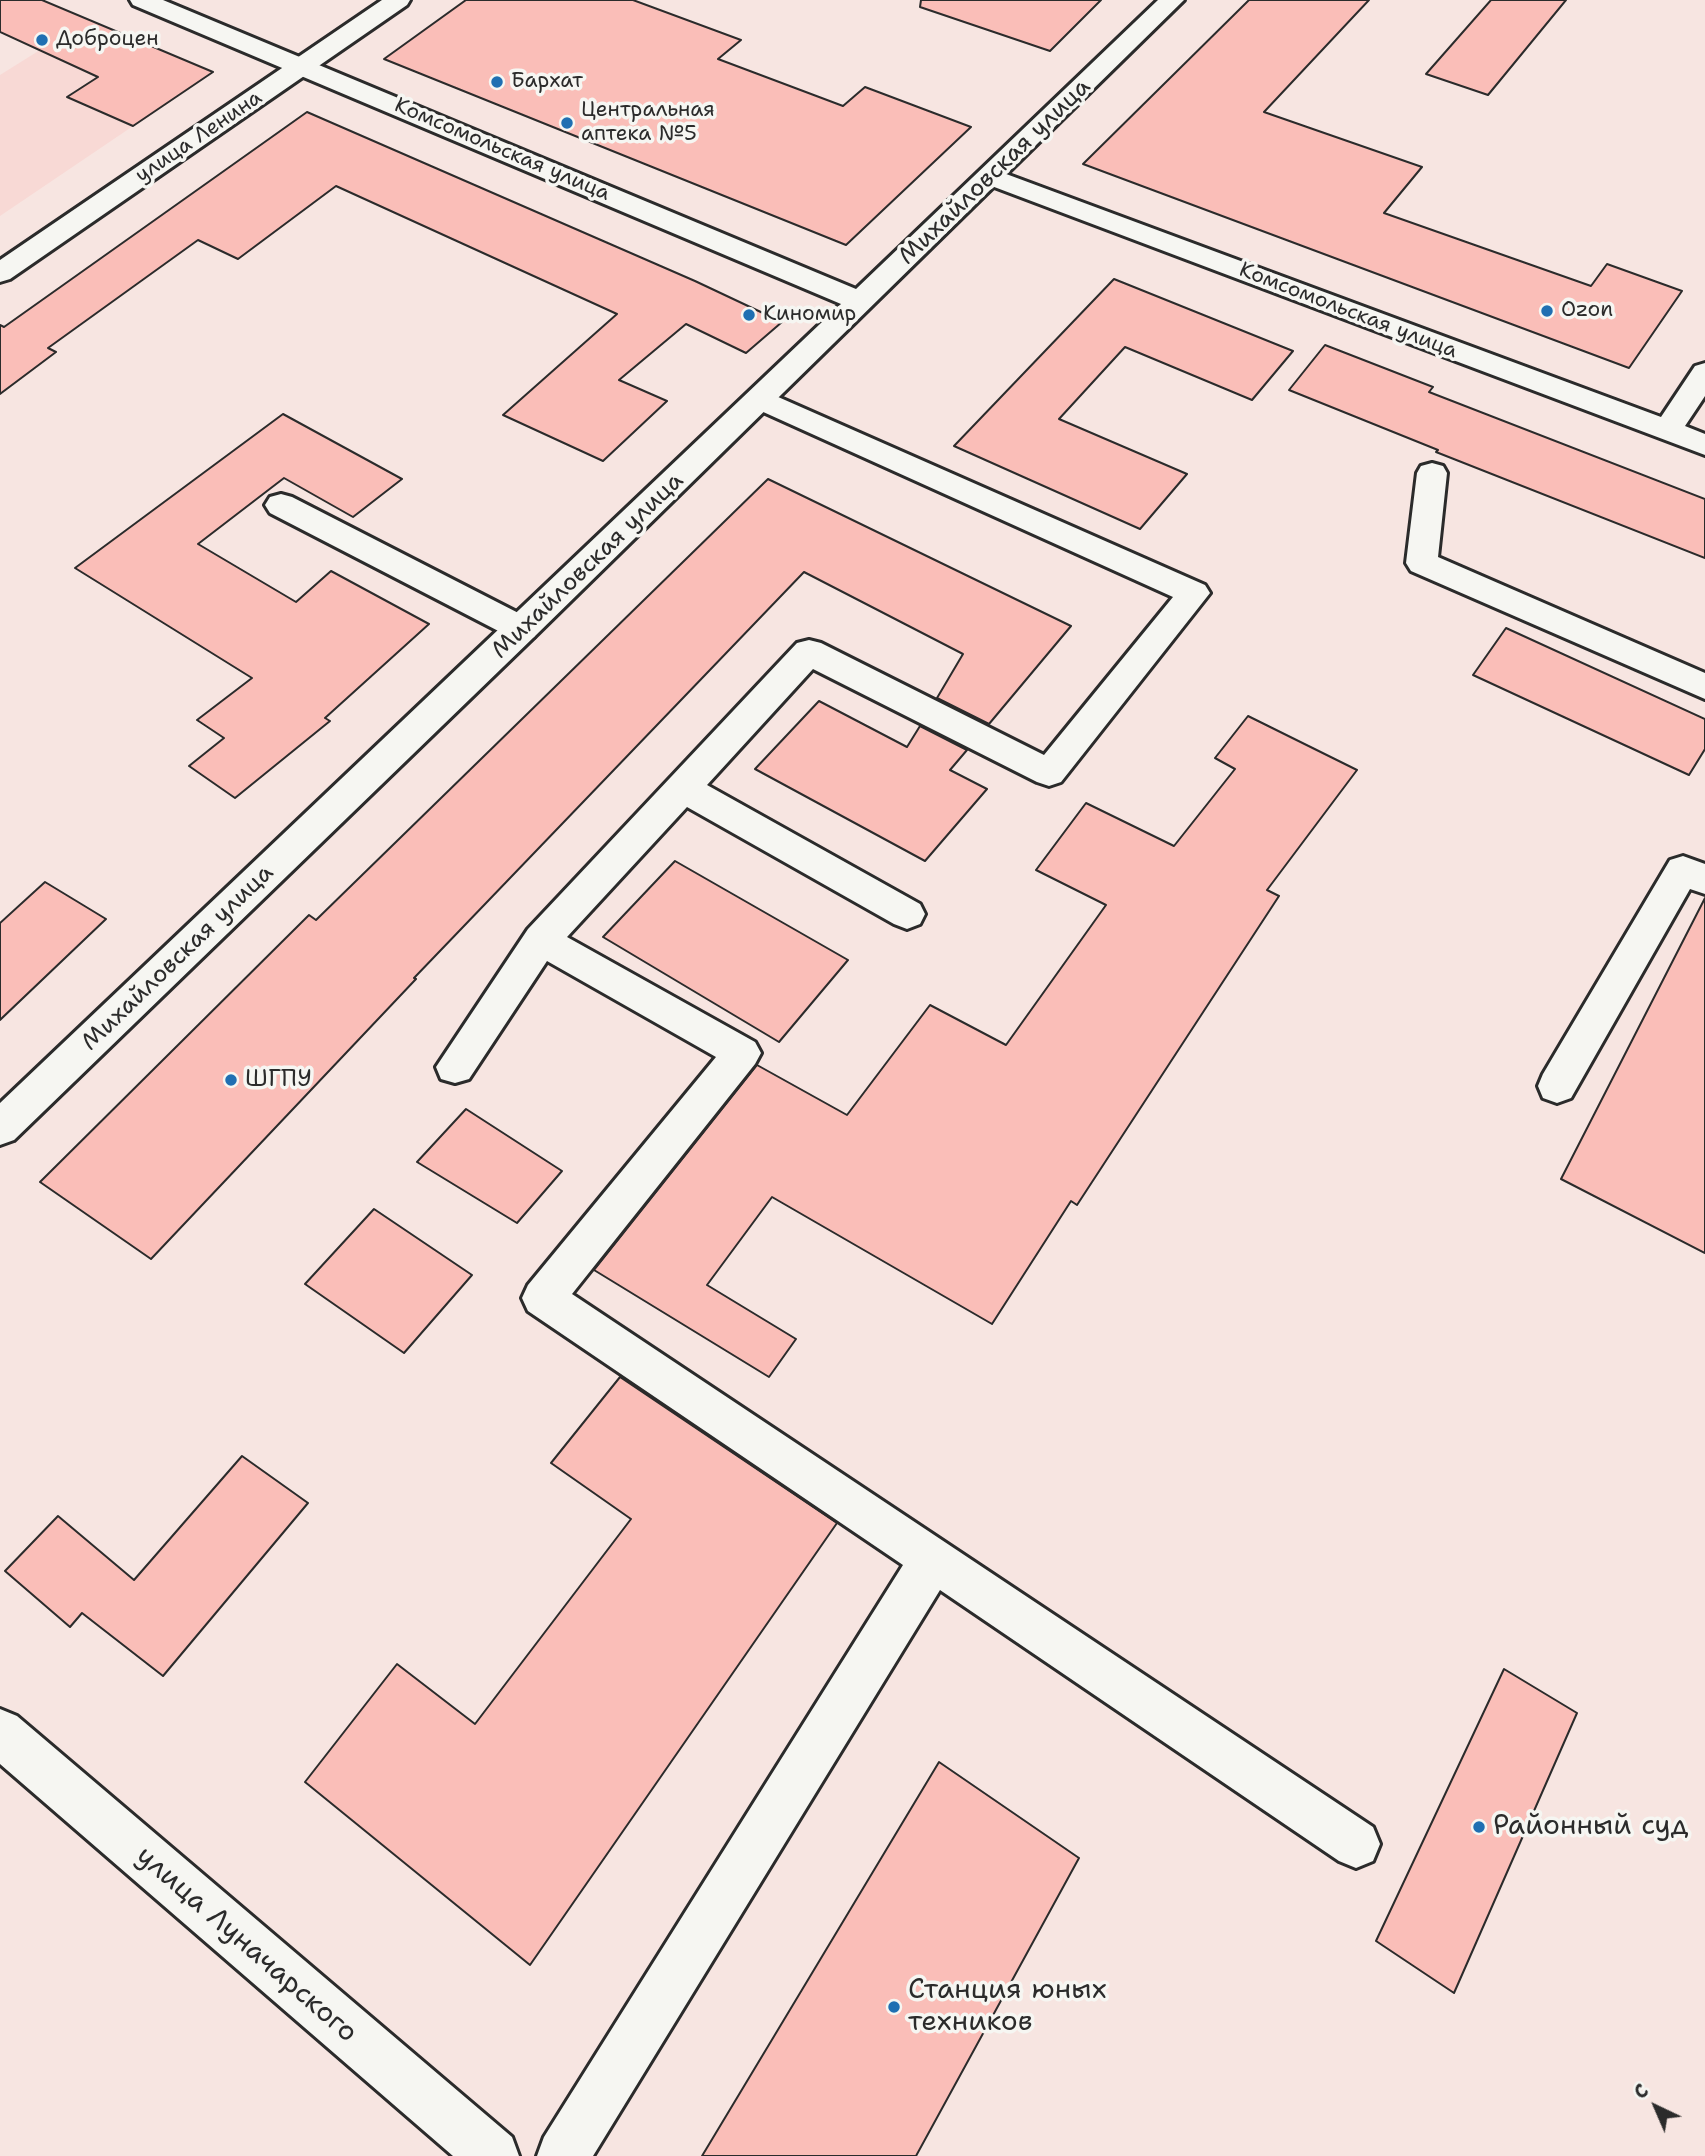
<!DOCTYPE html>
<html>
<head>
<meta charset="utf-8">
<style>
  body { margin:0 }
  #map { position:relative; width:1705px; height:2156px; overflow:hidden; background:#f7e5e1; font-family:"Shantell Sans",sans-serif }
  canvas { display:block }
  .north { position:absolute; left:1621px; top:2072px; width:70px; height:70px; -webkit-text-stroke:5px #f6f6f2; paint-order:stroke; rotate:316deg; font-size:19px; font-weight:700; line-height:28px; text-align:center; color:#2b2b2b }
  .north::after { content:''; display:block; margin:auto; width:24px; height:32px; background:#2b2b2b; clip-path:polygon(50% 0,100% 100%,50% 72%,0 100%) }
</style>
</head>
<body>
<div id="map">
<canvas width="1705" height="2156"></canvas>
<div class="north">С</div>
</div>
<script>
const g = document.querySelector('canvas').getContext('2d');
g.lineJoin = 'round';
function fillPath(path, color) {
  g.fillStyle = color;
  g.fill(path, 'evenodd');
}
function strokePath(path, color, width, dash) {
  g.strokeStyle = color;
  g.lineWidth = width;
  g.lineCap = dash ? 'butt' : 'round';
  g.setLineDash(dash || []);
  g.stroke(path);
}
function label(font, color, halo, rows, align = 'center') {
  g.font = font + ' "Shantell Sans",sans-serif';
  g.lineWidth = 7;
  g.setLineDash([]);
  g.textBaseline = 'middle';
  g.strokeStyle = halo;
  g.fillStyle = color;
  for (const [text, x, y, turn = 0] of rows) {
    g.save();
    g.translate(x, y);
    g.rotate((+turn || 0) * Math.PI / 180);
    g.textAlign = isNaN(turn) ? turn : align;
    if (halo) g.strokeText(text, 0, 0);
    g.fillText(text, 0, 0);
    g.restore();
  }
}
const built = new Path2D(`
  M148,45L213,72L0,216V75L40,50L100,76Z`);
const building = new Path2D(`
  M0,0H42L213,72L133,126L67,97L98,77L0,32Z
  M466,0H633L741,40L718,59L843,106L865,87L971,127L846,245L384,59Z
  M921,0H1101L1050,51L920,7Z
  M1249,0H1369L1264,112L1422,167L1384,213L1591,286L1607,264L1682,291L1629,368L1083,164Z
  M1491,0H1566L1488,95L1426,74Z
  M307,112L695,281L782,322L746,353L686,324L619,380L667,401L603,461L503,415L617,314L336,186L238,259L198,240L48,348L56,352L0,394V325L4,327Z
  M1114,279L1293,351L1252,400L1125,347L1059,419L1187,474L1140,529L954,446Z
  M1325,345L1433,387L1429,392L1705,499V558L1436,452L1438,450L1289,390Z
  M283,414L402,479L353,517L284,478L198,544L296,602L331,571L429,624L325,718L330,721L235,798L189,766L224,738L197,720L252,678L75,568Z
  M768,479L1071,626L989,724L937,698L963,654L804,572L414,978L416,979L151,1259L40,1182L309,915L316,920Z
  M1506,628L1705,719V749L1689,775L1473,675Z
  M819,701L907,747L920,726L967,750L950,770L987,789L925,861L755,769Z
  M1248,716L1357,770L1267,890L1279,896L1077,1205L1071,1201L992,1324L772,1197L707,1285L796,1339L769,1377L594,1270L757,1065L847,1115L930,1005L1006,1045L1106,905L1036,870L1086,803L1174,846L1235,769L1215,758Z
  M675,861L848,960L779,1042L603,937Z
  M45,882L106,919L0,1020V923Z
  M1705,898V1253L1561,1179Z
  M466,1109L562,1171L517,1223L417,1162Z
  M374,1209L472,1275L404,1353L305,1284Z
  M620,1377L837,1523L530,1965L305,1782L397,1664L475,1724L631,1519L551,1463Z
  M242,1456L308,1503L163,1676L82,1613L70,1627L5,1571L58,1516L134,1580Z
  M1504,1669L1577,1713L1454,1993L1376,1941Z
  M939,1762L1079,1858L916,2156H702Z`);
const minor = new Path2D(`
  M382,0H410L407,5L10,279L0,282V260Z
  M990,168L1661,417L1695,366L1705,363V396L1685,426L1705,434V455L981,182L977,176L981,170Z
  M760,389L1205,585L1210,593L1061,782L1049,786L1037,782L813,669L707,785L920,904L925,914L920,924L907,929L894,924L687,807L567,937L755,1042L761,1053L755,1064L572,1294L1373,1827L1380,1844L1373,1861L1356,1868L1339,1861L940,1590L593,2156H537L544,2137L903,1565L528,1311L522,1298L528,1285L716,1057L547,961L469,1079L455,1083L441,1079L436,1067L528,929L797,643L809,640L821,643L1044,755L1173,597L750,406L745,399L750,392Z
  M1432,463L1443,466L1447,473L1438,557L1705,673V699L1411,571L1406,563L1417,473L1421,466Z
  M281,494L292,497L534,621L538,629L534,637L522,641L510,637L270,513L265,505L270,497Z
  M1683,856L1705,864V894L1690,889L1571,1098L1557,1103L1543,1098L1538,1086L1543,1074L1670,860Z
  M0,1709L17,1716L512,2137L519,2156H453L0,1764Z`);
const major = new Path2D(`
  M130,0H163L856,289L1158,0H1184L534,637L14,1140L0,1145V1103L841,304L133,5Z`);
const markers = [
  [42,40,7,"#1f6fb2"],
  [497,82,7,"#1f6fb2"],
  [567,123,7,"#1f6fb2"],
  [1547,311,7,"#1f6fb2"],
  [749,315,7,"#1f6fb2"],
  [231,1080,7,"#1f6fb2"],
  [1479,1827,7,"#1f6fb2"],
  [894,2007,7,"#1f6fb2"]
];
const farPoinames = [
  ["Доброцен",56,40],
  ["Бархат",511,82],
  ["Центральная",581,111],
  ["аптека №5",581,135],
  ["Ozon",1561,311],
  ["Киномир",763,315]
];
const farStreetnames = [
  ["улица Ленина",199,137,-34],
  ["Комсомольская улица",502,150,23],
  ["Комсомольская улица",1348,311,21]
];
const streetNames = [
  ["Михайловская улица",995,172,-44],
  ["Михайловская улица",588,566,-44],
  ["Михайловская улица",178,958,-44]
];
const poiNames = [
  ["ШГПУ",245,1080]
];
const nearPoinames = [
  ["Районный суд",1493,1827],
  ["Станция юных",908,1991],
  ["техников",908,2023]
];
const nearStreetnames = [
  ["улица Луначарского",246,1945,41]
];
fillPath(built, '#f8d9d5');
fillPath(building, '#fabeb8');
strokePath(building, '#2b2b2b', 2);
strokePath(minor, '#2b2b2b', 6);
strokePath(major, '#2b2b2b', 6);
fillPath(minor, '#f6f6f2');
fillPath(major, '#f6f6f2');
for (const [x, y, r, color] of markers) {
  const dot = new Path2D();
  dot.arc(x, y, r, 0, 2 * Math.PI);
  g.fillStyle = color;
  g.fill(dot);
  strokePath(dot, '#f6f6f2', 2.5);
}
label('21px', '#2b2b2b', '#f6f6f2', farPoinames, 'left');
label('21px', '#2b2b2b', '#f6f6f2', farStreetnames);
label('24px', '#2b2b2b', '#f6f6f2', streetNames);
label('24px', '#2b2b2b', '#f6f6f2', poiNames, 'left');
label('28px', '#2b2b2b', '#f6f6f2', nearPoinames, 'left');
label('28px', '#2b2b2b', '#f6f6f2', nearStreetnames);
</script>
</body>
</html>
